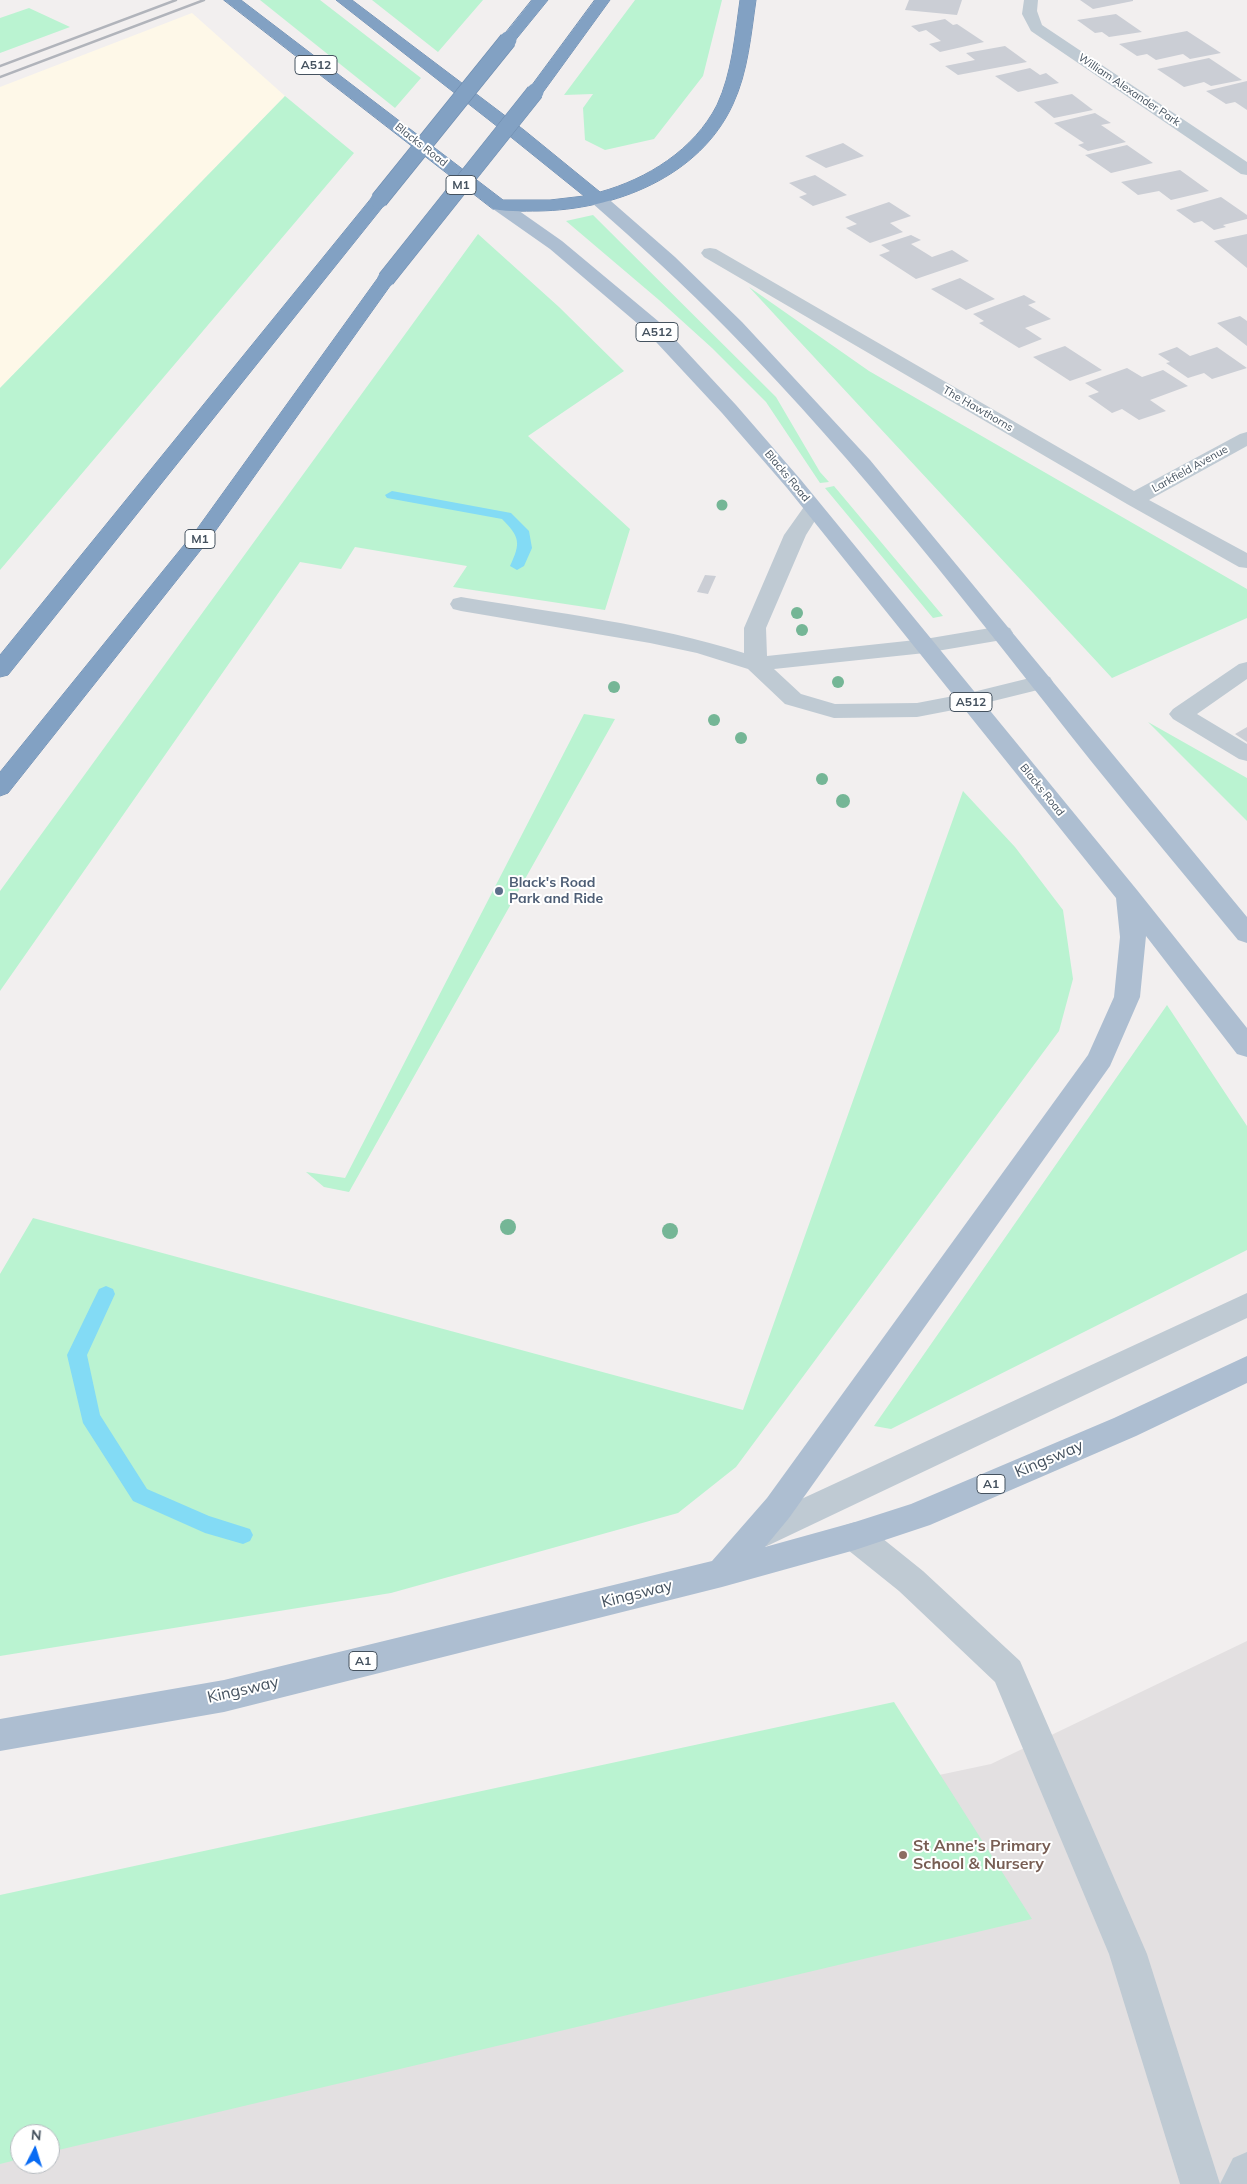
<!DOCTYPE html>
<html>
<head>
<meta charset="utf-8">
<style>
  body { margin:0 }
  #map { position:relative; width:1247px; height:2184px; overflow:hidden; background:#f2efef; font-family:Mulish,sans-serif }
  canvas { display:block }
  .north { position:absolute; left:10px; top:2124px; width:50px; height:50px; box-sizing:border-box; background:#fff; border:1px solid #b5babf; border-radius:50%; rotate:5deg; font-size:14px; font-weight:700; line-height:20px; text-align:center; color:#45525f }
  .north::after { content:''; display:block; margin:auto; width:18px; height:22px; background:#086bf4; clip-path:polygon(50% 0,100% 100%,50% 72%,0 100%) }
</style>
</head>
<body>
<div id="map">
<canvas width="1247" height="2184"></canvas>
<div class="north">N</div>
</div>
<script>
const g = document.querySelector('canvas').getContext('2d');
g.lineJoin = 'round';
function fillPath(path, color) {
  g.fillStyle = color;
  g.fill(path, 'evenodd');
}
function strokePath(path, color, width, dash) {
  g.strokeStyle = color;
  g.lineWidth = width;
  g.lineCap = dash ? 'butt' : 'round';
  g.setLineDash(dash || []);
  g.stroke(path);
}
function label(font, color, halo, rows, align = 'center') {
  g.font = font + ' Mulish,sans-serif';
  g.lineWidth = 4;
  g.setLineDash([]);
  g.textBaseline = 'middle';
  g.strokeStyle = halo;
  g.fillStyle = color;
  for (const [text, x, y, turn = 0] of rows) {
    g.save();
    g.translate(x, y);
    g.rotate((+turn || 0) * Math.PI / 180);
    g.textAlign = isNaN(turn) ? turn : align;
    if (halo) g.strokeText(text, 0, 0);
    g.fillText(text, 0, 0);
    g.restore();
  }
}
const commercial = new Path2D(`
  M192,13L285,96L0,388V87Z`);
const education = new Path2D(`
  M1247,1641V2184H0V1971L126,1947L991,1764ZM20,2134H50V2164H20Z`);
const green = new Path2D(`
  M260,0H320L421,78L395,108Z
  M372,0H483L438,52Z
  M635,0H722L703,76L654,139L605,150L585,140L583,108L593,94L564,95Z
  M29,8L70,27L0,53V18Z
  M285,96L354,153L0,570V388Z
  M593,215L776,397L820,472L829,482L820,483L766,402L712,348L659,300L566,221Z
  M478,234L559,307L624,371L528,436L630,529L605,610L453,587L467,566L355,547L341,569L300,562L0,991V891Z
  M749,287L869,371L1247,589V618L1112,678Z
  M834,486L943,616L933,618L825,488Z
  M584,714L615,719L349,1192L324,1187L306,1172L345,1178Z
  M1148,722L1247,778V821Z
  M963,791L1015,847L1063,910L1073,979L1059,1031L736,1467L678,1513L391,1593L0,1656V1274L33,1218L743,1410Z
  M1167,1005L1247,1126V1250L891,1429L874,1426Z
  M894,1702L1032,1919L50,2152V2134H20V2159L0,2164V1895Z`);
const stream = new Path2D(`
  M392,491L511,513L529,531L532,548L524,566L517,570L510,566C521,543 520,537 502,519L387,498L385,495Z
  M106,1286L113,1289L115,1294L87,1355L100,1415L147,1489L209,1516L250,1529L253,1535L250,1541L243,1544L205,1533L133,1501L83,1423L67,1355L99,1289Z`);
const building = new Path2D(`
  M909,0H962L957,15L905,10Z
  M1080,0H1133V1L1093,9Z
  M1116,14L1142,32L1109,37L1102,32L1095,33L1077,20Z
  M945,19L953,25L957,24L984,42L940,52L929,44L941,41L926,30L919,32L911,26Z
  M1187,31L1221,53L1190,59L1183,54L1156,60L1147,54L1137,56L1119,44Z
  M1005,46L1027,62L958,75L945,66L975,60L966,53Z
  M1209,58L1242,80L1211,86L1204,82L1184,87L1157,69Z
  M1030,68L1040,75L1046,73L1059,83L1018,92L995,76Z
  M1247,81V110L1235,102L1226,104L1206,91Z
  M1072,94L1093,110L1054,118L1034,102Z
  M1095,113L1111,123L1101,125L1126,142L1088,151L1078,145L1084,143L1054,123Z
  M843,143L864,156L826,168L805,156Z
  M1127,145L1153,163L1111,173L1085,155Z
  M1180,170L1209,191L1171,200L1159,191L1138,195L1121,182Z
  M815,175L847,195L813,206L799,197L807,194L789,183Z
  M1221,197L1247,215V219L1223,225L1226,227L1214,230L1202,221L1194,223L1176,210Z
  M889,202L911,216L890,223L903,232L870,243L846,228L857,224L845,217Z
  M1247,234V268L1214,241Z
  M911,235L921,240L911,244L932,257L952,250L969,261L916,279L879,255L890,251L881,245Z
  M960,278L995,299L966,310L931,289Z
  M1024,295L1036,302L1028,305L1051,319L1025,328L1042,339L1019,348L979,323L984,321L973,314Z
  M1240,316L1247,321V346L1217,323Z
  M1065,346L1102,370L1070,381L1033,357Z
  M1177,347L1190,356L1217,347L1247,368L1212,379L1204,373L1188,378L1166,363L1170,362L1158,354Z
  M1127,368L1142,377L1163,370L1188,386L1150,400L1166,411L1139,420L1122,409L1112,413L1088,396L1099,392L1085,383Z
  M705,575L716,576L708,594L697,592Z
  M1247,727V742L1235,734Z`);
const lane = new Path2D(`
  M813,502L820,504L823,508L806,535L766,628L767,656L925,639L1002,626L1010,628L1013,633L1010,638L1002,640L925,653L774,669L801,694L835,704L917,703L969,693L1042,675L1050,677L1053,682L1050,687L969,707L917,717L834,718L785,704L748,669L697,653L650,643L461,611L453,609L450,604L453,599L461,597C556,613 653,624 744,653V628L784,535L806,504Z
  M1247,662V679L1197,714L1247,744V761L1239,759L1173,719L1169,714L1173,709L1239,664Z
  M1247,1293V1318L767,1546L755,1550L743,1546L739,1536L743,1526Z
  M855,1522L867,1526L923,1571L1020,1661L1147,1954L1220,2184H1180L1109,1954L995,1682L899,1591L843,1546L839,1536L843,1526Z
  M1247,2152V2184H1220L1233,2158Z`);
const street = new Path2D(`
  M1024,0H1038L1037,11L1042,25L1247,162V175L1241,174L1031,31L1022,14Z
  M710,248L716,249L1134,491L1240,434L1247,432V446L1149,500L1247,553V568L1239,567L1127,504L704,257L701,253L704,249Z`);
const primary = new Path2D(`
  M598,194L604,195L675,257L742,322L870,460L1247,917V943L1238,940C1189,880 1139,821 1091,761C975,614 860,464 729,331C685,286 639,244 592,203L589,199L592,195Z
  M499,200L505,201L562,241L658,321L736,405L801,480L1137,890L1247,1028V1057L1237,1054L1146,936L1140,997L1110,1066L789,1518L765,1547L855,1522L911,1504L1114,1418L1247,1356V1383L1136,1436L930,1525L855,1550L722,1587L224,1712L0,1751V1719L224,1680L712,1561L767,1498L1088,1055L1114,997L1120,937L1116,898L787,488L722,413L644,329L550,249L493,209L490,205L493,201Z`);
const highway = new Path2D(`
  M224,0H241L503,200H550L584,196L512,138L336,0H352L524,130L600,192C647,179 694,150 717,105C732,73 735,35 740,0H756C751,34 748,72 733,104C700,177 614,210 538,211C523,211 507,212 493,209Z
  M532,0H548L513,43H503L500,40Z
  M595,0H610L541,95H529L527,92L529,89Z
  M379,195L385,196L388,200L385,204L8,675L0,677V655L373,196Z
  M386,274L392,275L395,279L211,537L8,793L0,796V772L197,529L380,275Z`);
const rail = new Path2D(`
  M0,66L176,0
  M0,77L204,0`);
const highwayBridge = new Path2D(`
  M379,200L508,40
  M386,279L535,92`);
const trees = [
  [722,505,5.5],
  [797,613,6],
  [802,630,6],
  [838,682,6],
  [614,687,6],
  [714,720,6],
  [741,738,6],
  [822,779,6],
  [843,801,7],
  [508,1227,8],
  [670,1231,8]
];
const markers = [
  [499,891,5,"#5c6f8a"],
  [903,1855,5,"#8d6e63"]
];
const farStreetnames = [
  ["William Alexander Park",1129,90,34],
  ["Blacks Road",421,145,38],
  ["The Hawthorns",978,409,30],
  ["Larkfield Avenue",1190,469,-29],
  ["Blacks Road",787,476,50],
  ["Blacks Road",1042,790,51]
];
const shields = [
  [316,65,42],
  [461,185,30],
  [657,332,42],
  [200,539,30],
  [971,702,42],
  [991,1484,28],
  [363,1661,28]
];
const shieldNames = [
  ["A512",316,65],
  ["M1",461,185],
  ["A512",657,332],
  ["M1",200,539],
  ["A512",971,702],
  ["A1",991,1484],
  ["A1",363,1661]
];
const serviceNames = [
  ["Black's Road",509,883],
  ["Park and Ride",509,899]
];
const nearStreetnames = [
  ["Kingsway",1049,1459,-23],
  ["Kingsway",637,1594,-14],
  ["Kingsway",243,1690,-13]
];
const nearEducationnames = [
  ["St Anne's Primary",913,1846],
  ["School & Nursery",913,1864]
];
fillPath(commercial, '#fef8e8');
fillPath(education, '#e3e0e1');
fillPath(green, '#baf3d1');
fillPath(stream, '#83dbf5');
fillPath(building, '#cbced5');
strokePath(highway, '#6e8caf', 1);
fillPath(lane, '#bfcad3');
fillPath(street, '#bfcad3');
fillPath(primary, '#adbed1');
fillPath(highway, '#82a1c3');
strokePath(rail, '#b1b4bb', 2.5);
strokePath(highwayBridge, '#6e8caf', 18, []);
strokePath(highwayBridge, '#82a1c3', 17);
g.fillStyle = '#75b696';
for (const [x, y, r] of trees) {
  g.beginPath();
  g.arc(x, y, r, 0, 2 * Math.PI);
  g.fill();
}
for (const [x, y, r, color] of markers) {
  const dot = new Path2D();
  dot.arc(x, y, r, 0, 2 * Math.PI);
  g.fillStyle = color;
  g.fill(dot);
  strokePath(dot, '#fff', 2);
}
label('11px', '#45525f', '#fff', farStreetnames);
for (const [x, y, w] of shields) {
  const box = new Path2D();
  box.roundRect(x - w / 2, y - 9.5, w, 19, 4);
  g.fillStyle = '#fff';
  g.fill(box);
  strokePath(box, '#45525f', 1);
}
label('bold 12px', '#45525f', null, shieldNames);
label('bold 14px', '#4e5e75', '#fff', serviceNames, 'left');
label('16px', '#45525f', '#fff', nearStreetnames);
label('bold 16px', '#785e54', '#fff', nearEducationnames, 'left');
</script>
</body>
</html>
